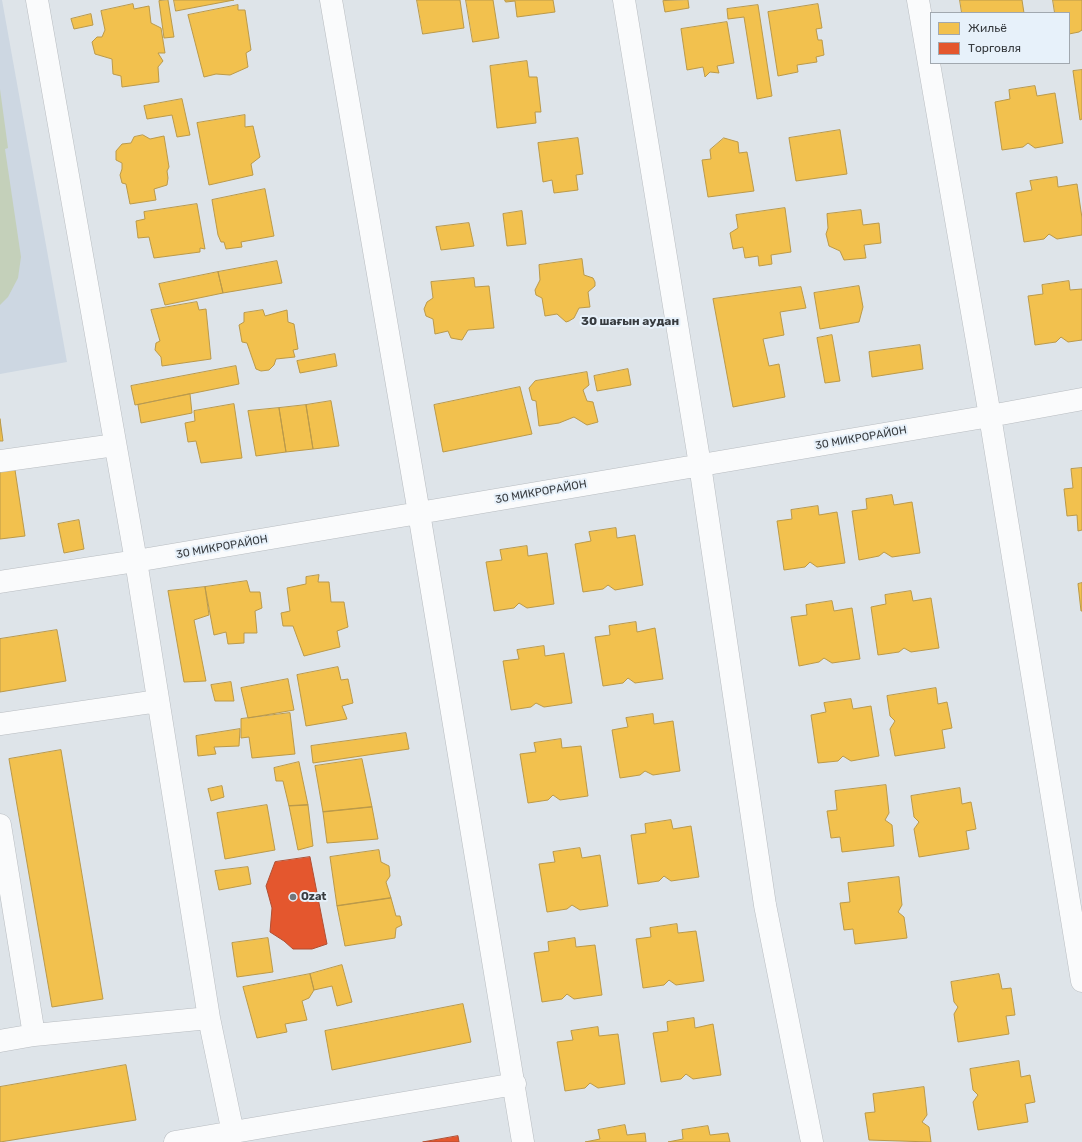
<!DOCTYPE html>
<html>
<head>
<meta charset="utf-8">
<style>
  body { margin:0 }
  #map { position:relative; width:1082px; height:1142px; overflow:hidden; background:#dee4e9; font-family:Rubik,sans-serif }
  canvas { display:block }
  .legend { position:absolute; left:930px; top:12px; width:140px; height:52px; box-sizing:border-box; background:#e7f1fa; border:1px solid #a1a8af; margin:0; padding:5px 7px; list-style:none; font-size:12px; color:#373b3f }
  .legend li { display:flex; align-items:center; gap:8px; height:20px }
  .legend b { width:20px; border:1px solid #a1a8af }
</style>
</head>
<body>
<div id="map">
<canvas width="1082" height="1142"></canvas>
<ul class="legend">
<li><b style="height:11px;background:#f2c14e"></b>Жильё</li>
<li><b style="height:11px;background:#e4572e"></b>Торговля</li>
</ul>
</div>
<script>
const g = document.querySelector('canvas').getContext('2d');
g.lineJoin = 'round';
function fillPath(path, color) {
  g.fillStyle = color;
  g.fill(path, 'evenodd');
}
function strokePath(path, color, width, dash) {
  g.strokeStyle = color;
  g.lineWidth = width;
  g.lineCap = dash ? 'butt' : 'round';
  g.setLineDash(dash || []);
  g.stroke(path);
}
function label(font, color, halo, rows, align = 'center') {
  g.font = font + ' Rubik,sans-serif';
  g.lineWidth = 4;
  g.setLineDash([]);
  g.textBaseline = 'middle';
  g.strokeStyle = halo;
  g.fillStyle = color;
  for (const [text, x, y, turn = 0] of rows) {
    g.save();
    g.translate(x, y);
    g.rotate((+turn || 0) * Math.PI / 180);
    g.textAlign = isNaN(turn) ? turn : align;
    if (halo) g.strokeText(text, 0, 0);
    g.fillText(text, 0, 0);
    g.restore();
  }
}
const built = new Path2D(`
  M0,0H2L67,362L0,374Z`);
const green = new Path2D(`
  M0,89L8,148L5,149L21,257L18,278L8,297L0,305Z`);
const homes = new Path2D(`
  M168,0L174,37L164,38L159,1Z
  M174,0H234L176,11Z
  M417,0H460L464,28L423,34Z
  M466,0H493L499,38L473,42Z
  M505,0H553L555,12L517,17L515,1L506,2Z
  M688,0L689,8L665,12L663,1Z
  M960,0H1022L1024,13H962Z
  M1053,0H1082V30L1079,32L1069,34V13H1055Z
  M133,4L134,9L149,6L151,23L161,28L165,53H158L163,61L158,67L159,82L122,87L121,76L113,74L112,59L95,54L92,42L97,37H102L105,30L101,11Z
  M818,4L822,28L816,29L818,40H822L824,55L816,57L817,62L797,65L798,72L778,76L768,12Z
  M238,5V10H245L251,50L246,53L248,67L230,75L216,74L204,77L188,15Z
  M758,5L772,96L757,99L744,17L728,19L727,9Z
  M91,14L93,25L74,29L71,19Z
  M727,22L734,63L717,66L719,73L710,72L705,77L703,67L687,70L681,29Z
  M527,61L529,77H537L541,112H535L536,123L497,128L490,66Z
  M1082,70V119L1080,120L1073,71Z
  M1035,86L1037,96L1055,93L1063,143L1035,148L1028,143L1023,147L1002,150L995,102L1010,99L1009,90Z
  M182,99L190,135L177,137L172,115L147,119L144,106Z
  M245,115V127L253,126L260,157L251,164L253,175L209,185L197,123Z
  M840,130L847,174L796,181L789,138Z
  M143,135L150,139L164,136L169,167L167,171L168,178L167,185L154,189L156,200L130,204L126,184L122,183L120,175L122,169V163L116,160V151L122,144L131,143L134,137Z
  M578,138L583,174L576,175L578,190L554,193L552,180L543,182L538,143Z
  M724,138L738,142L739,153L747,152L754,191L708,197L702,160L711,159L710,150Z
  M1057,177L1058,187L1077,184L1082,218V235L1057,239L1049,234L1044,239L1024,242L1016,193L1032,190L1030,181Z
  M265,189L274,236L241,242L242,247L226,249L224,242H221L218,235L212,200Z
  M197,204L205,249L200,248V252L154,258L149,237L138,238L136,221L145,219L144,212Z
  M785,208L791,252L771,255L772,264L759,266L758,256L745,258L743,247L733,249L730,233L738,228L736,215Z
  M861,210L863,225L879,223L881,243L864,245L866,258L844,260L840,251L829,246L826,234L828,228L827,214Z
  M522,211L526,244L507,246L503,214Z
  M469,223L474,246L441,250L436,227Z
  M582,259L584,275L593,278L595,282V286L588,292L590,307L579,308L574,318L569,321L566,322L557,314L545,316L542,298L536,295L535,290L540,280L539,265Z
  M277,261L282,283L223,293L218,272Z
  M218,272L223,293L165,305L159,284Z
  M474,278L475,287L489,286L494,328L468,330L462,340L451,338L448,331L435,334L433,319L426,316L424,309L427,302L433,298L431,282Z
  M1069,281L1070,290L1082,289V340L1068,342L1061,337L1056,342L1035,345L1028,296L1043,294L1042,285Z
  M859,286L863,307L859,322L820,329L814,293Z
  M801,287L806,308L780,312L784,335L763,339L769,366L779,364L785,397L733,407L713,299Z
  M197,302L199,310L206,309L211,359L162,366L161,357L155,350L156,343L160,341L151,310Z
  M263,310L265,316L287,310L288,322L294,324L298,349L293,350L295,357L276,359L274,365L269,370L261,371L256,369L247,343L242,342L239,325L244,322V313Z
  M832,335L840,381L825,383L817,338Z
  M920,345L923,369L872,377L869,352Z
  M335,354L337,366L300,373L297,361Z
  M236,366L239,384L135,405L131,386Z
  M628,369L631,385L597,391L594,376Z
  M587,372L589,385L583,390L587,401L593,402L598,422L587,425L574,417L559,423L539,426L536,401L532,400L529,388L535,381Z
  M520,387L532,434L443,452L434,405Z
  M190,394L192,413L141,423L138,405Z
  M331,401L339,446L313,449L306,405Z
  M234,404L242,458L201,463L196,441L188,442L185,423L195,421L194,411Z
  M306,405L313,449L286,452L279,408Z
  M279,408L286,452L256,456L248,411Z
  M0,419L3,441H0Z
  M1082,468V530L1078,531L1077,515L1067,516L1064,489L1073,488L1071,469Z
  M15,470L25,536L0,539V472Z
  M892,495L894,505L912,502L920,553L892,557L884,552L879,556L859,560L852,511L867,509L866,499Z
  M818,506L819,515L837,512L845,563L817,567L810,562L805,567L784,570L777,521L792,519L791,510Z
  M79,520L84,549L64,553L58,524Z
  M616,528L617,538L635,535L643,585L615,590L608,585L603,589L583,592L575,544L591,541L589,532Z
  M527,546L528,556L547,553L554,604L527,608L519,603L514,608L494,611L486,562L502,560L500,550Z
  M319,575L318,582H329L331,602H344L348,627L337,631L340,647L304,656L293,626H283L281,613L290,611L287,588L306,584V577Z
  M247,581L250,592H260L262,608L255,611L257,633H244V643L228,644L226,632L214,635L205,587Z
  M1082,583V611H1081L1078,584Z
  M205,587L209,615L194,620L206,681L184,682L168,591Z
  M911,591L913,601L931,598L939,648L911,652L904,648L899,652L878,655L871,607L886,604L885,595Z
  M832,601L834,611L852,608L860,659L832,663L824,658L819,662L799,666L791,617L807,615L806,605Z
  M636,622L637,632L655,628L663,679L635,683L628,678L623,683L603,686L595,637L610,635L609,626Z
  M57,630L66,681L0,692V639Z
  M544,646L545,656L564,653L572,703L544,707L536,703L531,707L511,710L503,661L519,659L517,650Z
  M338,667L341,680L348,679L353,703L342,706L347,719L306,726L297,675Z
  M288,679L294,710L248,718L241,688Z
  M231,682L234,701H215L211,685Z
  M936,688L938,704L947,702L952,728L942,730L945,748L895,756L890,729L895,721L890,716L887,696Z
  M851,699L853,709L871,706L879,756L851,761L843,756L838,761L818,763L811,715L826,712L824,703Z
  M290,713L295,754L252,758L249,737L241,738V719Z
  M653,714L654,724L673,721L680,771L653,775L645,771L640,775L620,778L612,730L628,727L626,718Z
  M240,729L239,746L214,747L216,754L198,756L196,736Z
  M406,733L409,749L313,763L311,746Z
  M561,739L562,748L581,746L588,796L560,800L553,795L548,800L528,803L520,754L536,752L534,743Z
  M61,750L103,999L52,1007L9,759Z
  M362,759L372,807L323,812L315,766Z
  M299,762L308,805L289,806L283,781H276L274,768Z
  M886,785L889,813L885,820L892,825L894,846L842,852L840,837L831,838L827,811L837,810L835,791Z
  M222,786L224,797L211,801L208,789Z
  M960,788L962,804L971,802L976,829L966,831L969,849L919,857L914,829L919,822L914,817L911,796Z
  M267,805L275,850L225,859L217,813Z
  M308,805L313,846L298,850L289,806Z
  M372,807L378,839L327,843L323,812Z
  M671,820L673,829L691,826L699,877L671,881L664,876L659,881L638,884L631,835L646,833L645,824Z
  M580,848L582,858L600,855L608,906L580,910L572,905L567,909L547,912L539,864L555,862L553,852Z
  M379,850L381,862L389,866L390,876L386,882L391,898L337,906L330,857Z
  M248,867L251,884L219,890L215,871Z
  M899,877L902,905L898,912L904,917L907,938L855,944L853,929L844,930L840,903L850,902L848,883Z
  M391,898L396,916H400L402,925L396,928L395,938L345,946L337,906Z
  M677,924L678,933L696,931L704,981L676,985L669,980L664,985L643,988L636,939L651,937L650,928Z
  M268,938L273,972L237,977L232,943Z
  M575,938L576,947L595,945L602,995L574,999L567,994L562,999L542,1002L534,953L549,951L548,942Z
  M342,965L352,1002L337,1006L332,986L314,990L310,974Z
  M310,974L314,990L309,998L302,1001L307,1020L285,1024L287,1032L257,1038L243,987Z
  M999,974L1002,989L1011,988L1015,1015L1006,1016L1009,1034L958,1042L954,1014L958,1007L954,1002L951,982Z
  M463,1004L471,1042L332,1070L325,1031Z
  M694,1018L695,1028L713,1024L721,1075L693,1079L686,1074L681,1079L661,1082L653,1033L668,1031L667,1022Z
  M598,1027L599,1036L618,1034L625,1084L598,1088L590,1083L585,1088L565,1091L557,1042L573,1040L571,1031Z
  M1019,1061L1021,1077L1030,1075L1035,1102L1025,1104L1028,1122L978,1130L973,1102L978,1095L973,1090L970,1069Z
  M126,1065L136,1120L0,1142V1087Z
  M924,1087L927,1115L922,1122L929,1127L931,1142L869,1140L865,1113L875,1112L873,1094Z
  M625,1125L627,1135L645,1133L646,1142H585L600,1139L598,1130Z
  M708,1126L710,1135L728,1133L730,1142H668L683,1139L682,1130Z`);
const shops = new Path2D(`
  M310,857L327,944L312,949H293L284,941L270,932L272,908L266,886L275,862Z
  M458,1136L459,1142H423Z`);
const minor = new Path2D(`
  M37,0L136,561L209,1018L233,1133
  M331,0L419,513L523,1142
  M624,0L700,465L765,905L812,1142
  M918,0L990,416L1082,981
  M0,461L115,445
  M0,582L136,561L990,416L1082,399
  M0,724L158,701
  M0,825L34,1035
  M0,1041L34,1035L209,1018
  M175,1142L515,1084`);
const markers = [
  [293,897,4,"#71767a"]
];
const streetNames = [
  ["30 МИКРОРАЙОН",861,438,-10],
  ["30 МИКРОРАЙОН",541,492,-10],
  ["30 МИКРОРАЙОН",222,547,-10]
];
const poiNames = [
  ["Ozat",301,897]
];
const neighbourhoodNames = [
  ["30 шағын аудан",630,322]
];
fillPath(built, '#cdd7e2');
fillPath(green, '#c4d0ba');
fillPath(homes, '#f2c14e');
strokePath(homes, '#ba994a', 1);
fillPath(shops, '#e4572e');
strokePath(shops, '#b04f33', 1);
strokePath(minor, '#b8bcc0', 23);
strokePath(minor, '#fafbfc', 22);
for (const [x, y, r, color] of markers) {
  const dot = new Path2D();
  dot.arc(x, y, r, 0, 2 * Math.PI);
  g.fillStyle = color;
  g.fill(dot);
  strokePath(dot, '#e7f1fa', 1.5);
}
label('11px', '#373b3f', '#e7f1fa', streetNames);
label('bold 11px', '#373b3f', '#e7f1fa', poiNames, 'left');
label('bold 12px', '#373b3f', '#e7f1fa', neighbourhoodNames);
</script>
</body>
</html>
